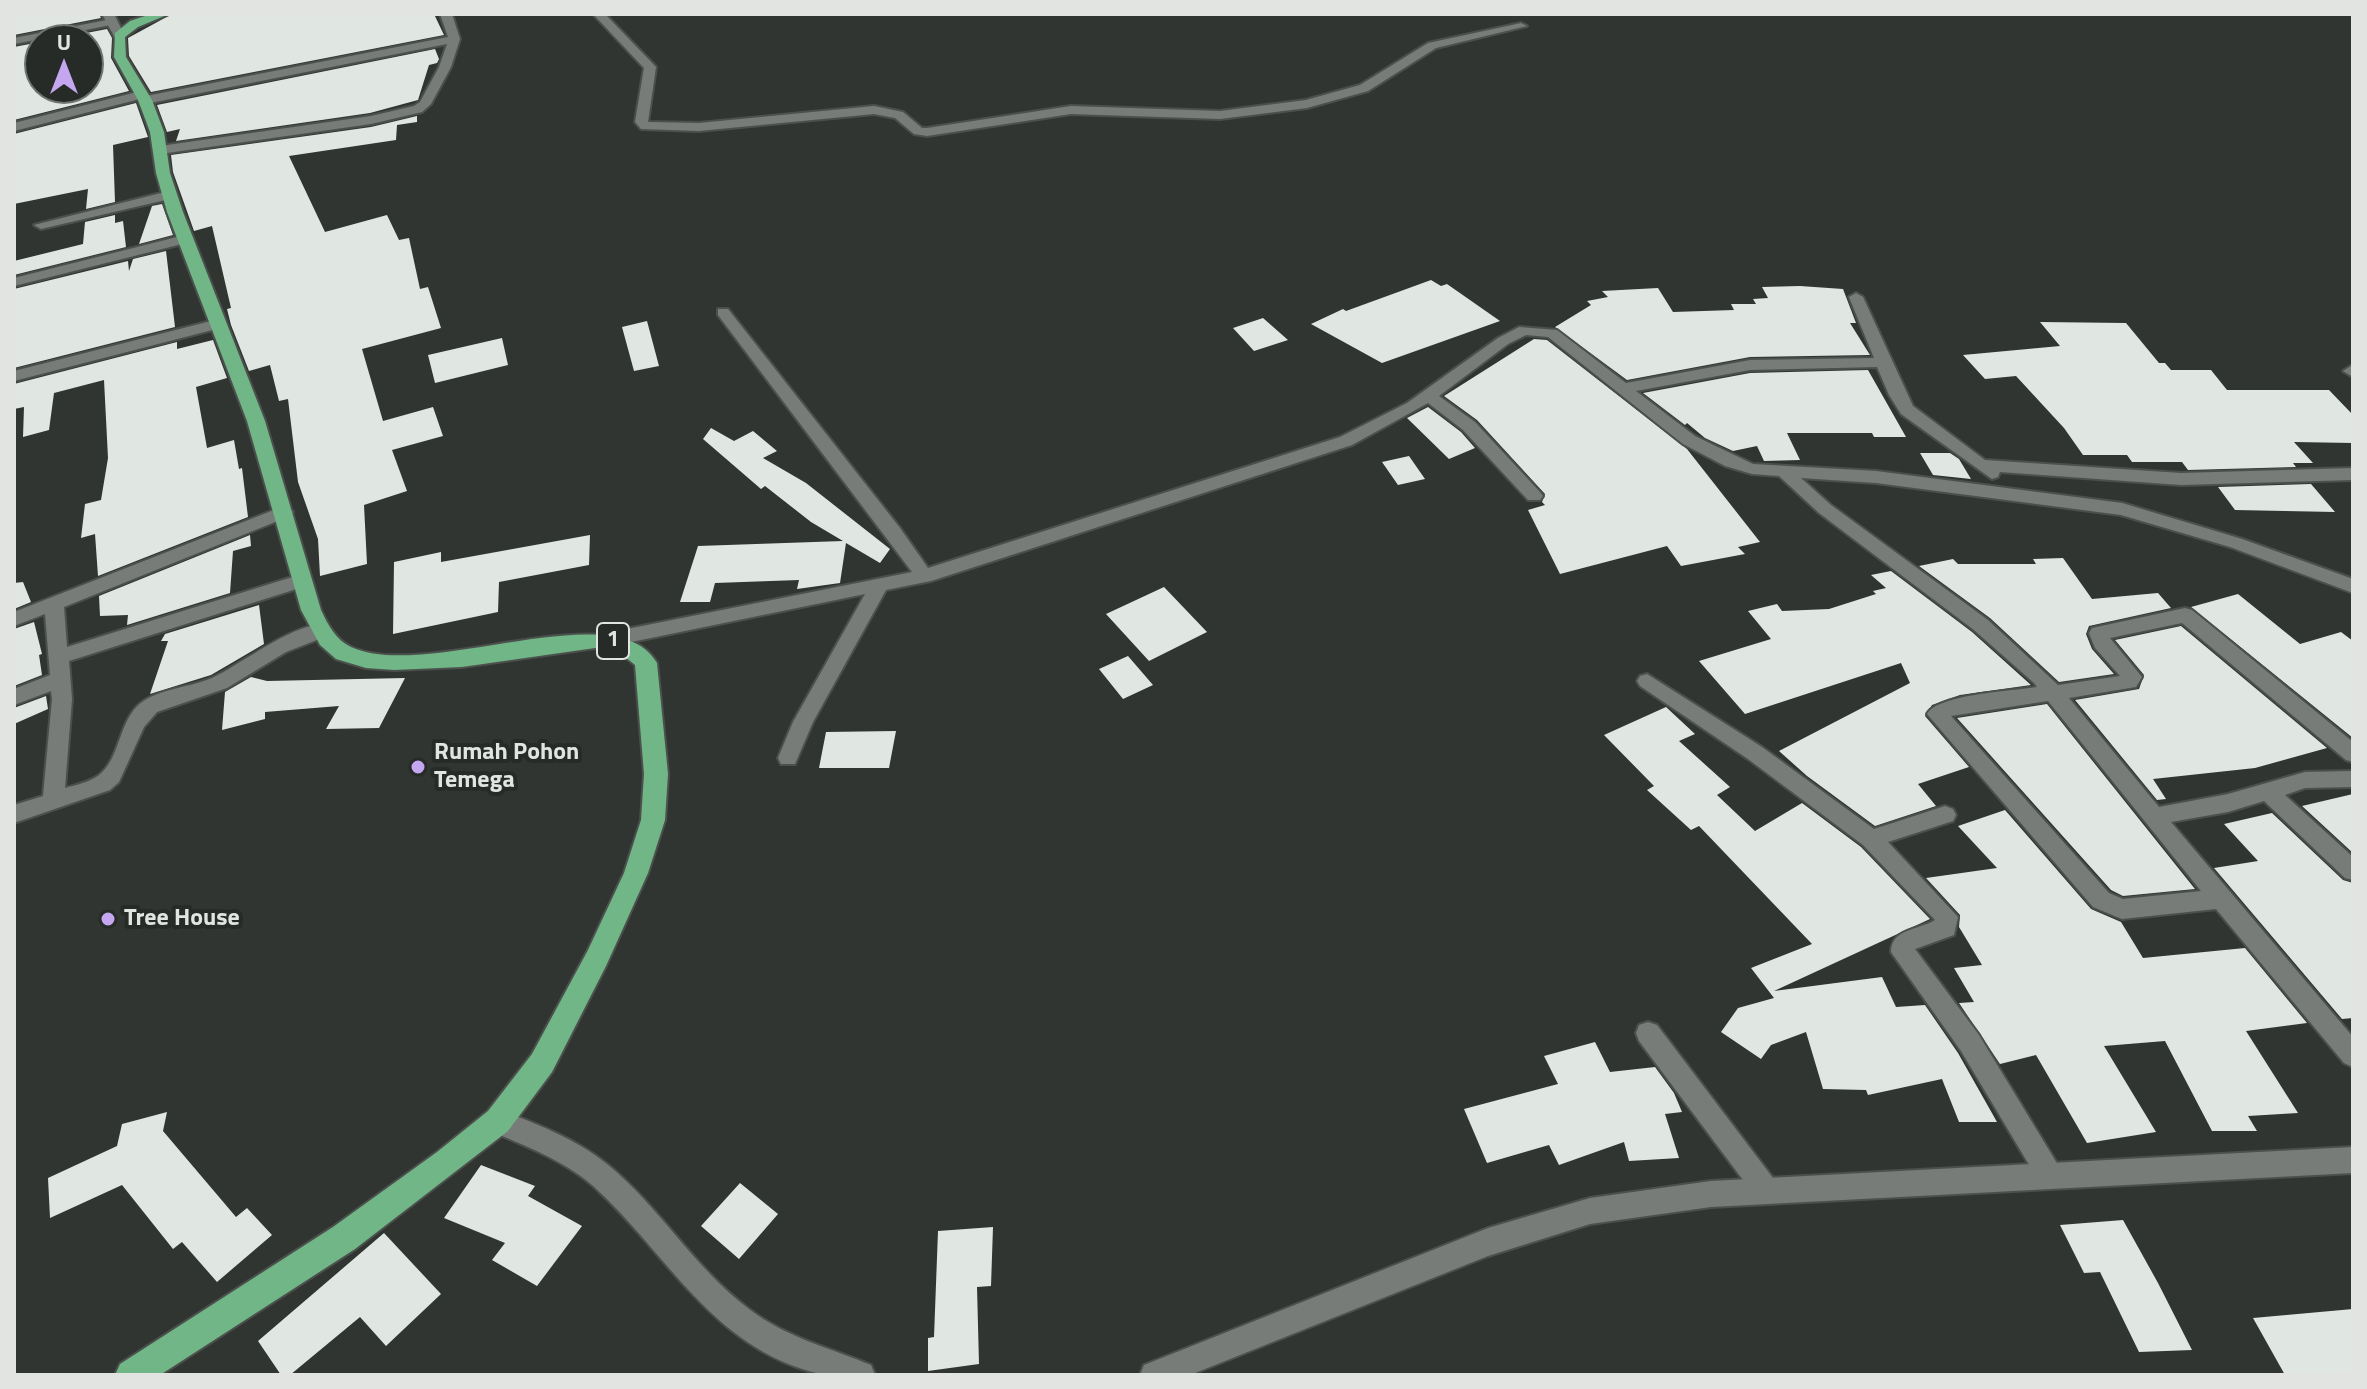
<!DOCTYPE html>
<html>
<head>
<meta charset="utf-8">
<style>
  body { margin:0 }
  #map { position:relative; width:2367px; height:1389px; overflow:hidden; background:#303531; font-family:"Titillium Web",sans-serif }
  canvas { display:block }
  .frame { position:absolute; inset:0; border:16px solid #e1e4e1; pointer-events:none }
  .north { position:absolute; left:24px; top:24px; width:80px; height:80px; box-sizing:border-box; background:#262b27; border:2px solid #717571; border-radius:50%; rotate:0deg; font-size:22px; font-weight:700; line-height:32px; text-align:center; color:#e1e4e1 }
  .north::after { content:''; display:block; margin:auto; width:28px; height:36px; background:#c5a7f1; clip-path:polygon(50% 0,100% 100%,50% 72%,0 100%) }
</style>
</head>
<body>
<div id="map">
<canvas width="2367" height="1389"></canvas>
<div class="frame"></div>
<div class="north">U</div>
</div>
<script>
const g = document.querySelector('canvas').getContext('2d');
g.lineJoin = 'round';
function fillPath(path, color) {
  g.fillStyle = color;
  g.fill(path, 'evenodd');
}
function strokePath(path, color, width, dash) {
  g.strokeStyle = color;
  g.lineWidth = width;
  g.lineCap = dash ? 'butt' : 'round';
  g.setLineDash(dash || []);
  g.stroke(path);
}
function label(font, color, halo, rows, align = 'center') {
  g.font = font + ' "Titillium Web",sans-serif';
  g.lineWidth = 8;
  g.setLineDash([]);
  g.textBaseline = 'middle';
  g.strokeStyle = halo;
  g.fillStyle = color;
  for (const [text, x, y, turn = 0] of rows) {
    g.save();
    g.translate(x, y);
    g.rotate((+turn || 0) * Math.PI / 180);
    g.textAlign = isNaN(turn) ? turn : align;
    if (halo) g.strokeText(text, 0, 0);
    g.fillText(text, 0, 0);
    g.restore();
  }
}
const building = new Path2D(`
  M26,14H99L101,18L14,35V16Z
  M172,14H434L444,35L151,92L129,56L128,38Z
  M107,29L112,38L111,58L129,91L14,120V47L40,42V88H88V40H50Z
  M435,49L439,59L437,63L429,65L418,100L370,113L176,141L180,129L167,132L157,105Z
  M136,103L148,137L113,145L115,202L86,209L88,189L14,204V134Z
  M417,116V122L397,125L396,140L289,156L325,232L387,215L399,240L409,238L420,289L428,287L441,328L362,349L383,421L433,407L443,436L392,450L407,491L364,505L367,564L320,576L318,539L298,482L288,399L279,401L270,365L249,371L231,325L227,309L231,308L212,226L194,231L173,172L171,155L371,127Z
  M162,204L173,235L139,244L152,206Z
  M115,215V223L123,221L126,247L14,275V261L83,244L85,222Z
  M166,251L175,327L14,368V289L128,261L129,271L133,259Z
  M1431,280L1441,286L1447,284L1500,321L1382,363L1311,324L1343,309L1346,311Z
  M1800,286L1843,289L1856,323H1850L1870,355L1750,357L1627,380L1555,327L1591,305L1587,301L1608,297L1602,291L1658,288L1673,312L1734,310L1731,304H1756L1753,299L1768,298L1762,287Z
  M1263,318L1288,340L1254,351L1233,328Z
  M647,321L659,366L634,371L622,327Z
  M2040,322L2126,323L2159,363H2165L2171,370H2211L2227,390H2329L2353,415V443L2294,442L2313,463H2293L2296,467L2188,470L2182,462H2132L2127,455H2083L2064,428L2016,376L1985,379L1963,355L2060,346Z
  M502,338L508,365L435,383L428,355Z
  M1534,339L1547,340L1687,449L1760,542L1738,547L1745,554L1681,566L1667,546L1560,574L1528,510L1545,505L1542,502L1545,494L1477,420L1444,396Z
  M213,340L227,378L196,387L207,448L234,440L239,469L242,468L248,517L98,576L95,534L81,538L85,504L101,500L108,458L104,380L54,393L49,430L23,437L24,407L14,409V384L177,342V349Z
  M1868,370L1906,437H1874L1872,433H1787L1800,460L1764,461L1757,446L1733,451L1705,438L1687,423L1685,425L1643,393L1750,373Z
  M1428,407L1461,432L1475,448L1449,459L1407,418Z
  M711,428L734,441L753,431L777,451L763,458L806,483L890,549L880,563L846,543L840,583L797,589L799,580L715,583L710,602H680L698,546L843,541L811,522L765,486L761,489L703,439Z
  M1920,453H1950L1959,459L1971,479L1933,475Z
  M1409,456L1425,479L1398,485L1382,462Z
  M2311,484L2335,512L2235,510L2218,487Z
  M250,535L251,546L233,551L230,593L127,625L128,615L100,616L99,596Z
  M590,535L589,565L499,582L498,612L393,634L394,562L441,552V562Z
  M2063,558L2092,599L2158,593L2171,608L2089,626L2086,634L2092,649L2114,674L2059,682L1990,618L1919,566L1953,559L1958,564H2036L2033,559Z
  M1891,571L1972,632L2031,685L1960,695L1932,705L1925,716L1969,767L1918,784L1936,806L1875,826L1807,776L1779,751L1910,683L1901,663L1745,714L1699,661L1771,639L1748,611L1777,604L1782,611L1829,609L1876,594L1873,591L1886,588L1871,575Z
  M23,582L31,602L14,609V583Z
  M1164,587L1207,632L1149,661L1106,614Z
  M2238,594L2300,644L2341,632L2353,641V738L2191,607Z
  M259,605L264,644L211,675L150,694L168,641H161L165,634Z
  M34,622L42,654L39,655L42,675L14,686V629Z
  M2181,626L2327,748L2255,768L2153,779L2166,799L2157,800L2075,700L2139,689L2144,675L2115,640Z
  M1128,656L1153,685L1123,699L1099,669Z
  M251,677L267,681L405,678L379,728L326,729L339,706L265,712V719L222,730L225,692Z
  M46,696L48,709L14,724V708Z
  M2047,704L2195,889L2123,896L2111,890L1957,718Z
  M1666,707L1695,734L1679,741L1730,787L1717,795L1755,831L1802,803L1861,847L1930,919L1774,991L1882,977L1896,1007L1925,1005L1958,1053L1997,1122H1959L1942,1079L1868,1095L1866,1090L1823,1089L1806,1032L1771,1045L1761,1059L1721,1032L1738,1008L1774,998L1751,968L1812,944L1699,826L1691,830L1647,790L1654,786L1604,735Z
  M896,731L889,768H819L826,732Z
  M2353,794V853L2302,806Z
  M2005,810L2091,909L2121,922L2143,958L2245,948L2307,1023L2246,1031L2298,1113L2248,1116L2257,1131H2212L2165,1041L2104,1046L2156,1132L2087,1143L2036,1055L2000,1064L1959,1003L1974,1002L1954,968L1982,965L1959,927L1960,915L1926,878L1997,868L1958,826Z
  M2272,813L2343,880L2353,883V1018L2342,1019L2214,868L2258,861L2224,824Z
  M1595,1042L1610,1072L1655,1067L1674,1093L1682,1112L1665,1114L1679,1158L1629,1161L1624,1142L1559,1165L1549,1145L1487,1163L1464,1109L1558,1084L1544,1056Z
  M167,1112L163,1131L236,1217L247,1208L272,1235L217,1282L182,1242L173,1249L122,1185L50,1218L48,1178L117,1146L122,1124Z
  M481,1165L535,1186L528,1196L582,1226L537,1286L492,1260L505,1243L444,1218Z
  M740,1183L778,1214L739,1259L701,1226Z
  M2123,1220L2158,1283L2192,1350L2139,1352L2100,1272L2084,1273L2060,1225Z
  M993,1227L991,1286L977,1287L979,1364L928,1371V1338L934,1337L938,1231Z
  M384,1233L441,1294L386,1346L360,1317L290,1375H281L258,1341Z
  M2353,1309V1375H2285L2253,1318Z`);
const minor = new Path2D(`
  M440,14H452L460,39L451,67L431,104L422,112L371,124L160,154L154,150L160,146L371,116L414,106L420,102L439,67L447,44L145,104L140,99L14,131V123L141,91L146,96L448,37Z
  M593,14H605L656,67L648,122L699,123L874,106L903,112L922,128H927L1071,106L1220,111L1306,100L1360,85L1428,43L1521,23L1527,26L1436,48L1368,91L1307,108L1220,119L1071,114L927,136L914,134L895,118L874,114L699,131L641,129L635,122L644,68Z
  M112,19L116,20V24L14,44V38Z
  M169,191L174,192V198L41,229L34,225Z
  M185,235L190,236V242L14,286V278Z
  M1856,293L1863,297L1913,406L1985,460L2181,473L2353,468V480L2181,485L2000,472L1998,477L1992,479L1901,414L1889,395L1877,367L1750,370L1636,391L1695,436L1753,464L1876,471L2122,503L2242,539L2353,579V593L2230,547L2121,515L1876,483L1801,478L1831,505L1988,620L2058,685L2120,676L2095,648L2089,633L2092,628L2185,608L2192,610L2353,742V762L2346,760L2182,623L2110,638L2142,677L2136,687L2069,698L2159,807L2228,794L2305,772L2353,771V787L2305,788L2285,795L2353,857V880L2345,878L2264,801L2228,812L2171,822L2353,1037V1067L2344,1063L2216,909L2122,919L2093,907L1927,714C1938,694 2014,691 2037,687L2034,683L1974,630L1819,513L1779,476L1752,474L1725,466L1683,444L1548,337L1526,335L1508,344L1439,396L1475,422L1540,492L1543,496L1540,500H1528L1463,430L1428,403L1352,445L931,581L886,590L813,722L795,764H781L778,758L793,722L865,594L607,647L597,640L607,633L912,572L718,315V309H728L900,528L928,568L1340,437L1407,403L1498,338L1519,327L1557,330L1626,383L1750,360L1874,358L1849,297ZM2048,701L2201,891L2123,899L2109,893L1951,716Z
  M219,319L224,321V327L14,381V371Z
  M2351,366L2353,367V377L2343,371Z
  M284,506L293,512L290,516L64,607L67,647L302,574L311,580L309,585L69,661L72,699L65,788C76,785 90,782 99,775C121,758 118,720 142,702C160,689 191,687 212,678C238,667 299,618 327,626L330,631L327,636L286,652L227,688L157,712L144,727L119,782L110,790L14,823V805L43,796L52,699L51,691L14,705V689L50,675L45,614L14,626V612Z
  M1647,674L1762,747L1874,829L1945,806L1953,809L1956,815L1953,821L1888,842L1958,917L1954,935L1915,949L1979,1035L2058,1165L2062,1174L2058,1183L2049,1187L2040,1183L1961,1051L1891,952C1891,928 1920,930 1935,920L1863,845L1748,759L1640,686L1637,681L1640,676Z
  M1648,1022L1657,1025L1776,1182L1780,1191L1776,1200L1767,1204L1758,1200L1639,1041L1636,1033L1639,1025Z`);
const tertiary = new Path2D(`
  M102,14H114L125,36L123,38H115Z
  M498,1109C535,1123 576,1139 607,1164C660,1207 694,1268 749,1309C785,1337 830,1348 871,1365L875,1375C858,1375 837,1378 820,1374C711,1348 668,1253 592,1185C562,1159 524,1146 489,1130L485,1121L489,1112Z
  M2353,1147V1173L1711,1207L1590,1224L1488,1256L1190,1375H1140L1144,1365L1488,1228L1590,1198L1711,1181Z`);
const trunk = new Path2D(`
  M151,14H169L138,27L125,37L126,57L152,100L164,132L170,173L183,212L265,421L321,610C328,625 336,640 351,647C426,682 617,591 657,663L668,774L665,820L648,873L606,966L552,1072L508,1131L355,1249L160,1375H115L120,1364L333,1227L437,1152L488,1111L532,1054L588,950L624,873L641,820L644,774L635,665L619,652L595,648L462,667L394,670L366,668L336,659L320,645L301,610L247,421L167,212L156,173L150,132L138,100L114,57L115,33L130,21Z`);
const markers = [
  [418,767,8,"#c5a7f1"],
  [108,919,8,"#c5a7f1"]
];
const shields = [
  [613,641,32]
];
const shieldNames = [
  ["1",613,641]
];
const poiNames = [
  ["Rumah Pohon",434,753],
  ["Temega",434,781],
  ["Tree House",124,919]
];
fillPath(building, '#e0e6e1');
strokePath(minor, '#4c504d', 4);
strokePath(tertiary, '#4c504d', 4);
strokePath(trunk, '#4c504d', 4);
fillPath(minor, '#777c78');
fillPath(tertiary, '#777c78');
fillPath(trunk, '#70b686');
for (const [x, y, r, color] of markers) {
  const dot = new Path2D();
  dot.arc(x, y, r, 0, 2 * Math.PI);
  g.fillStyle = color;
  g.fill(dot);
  strokePath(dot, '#262b27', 3);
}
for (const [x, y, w] of shields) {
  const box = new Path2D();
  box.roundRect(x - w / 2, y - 18, w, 36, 6);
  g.fillStyle = '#262b27';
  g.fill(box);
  strokePath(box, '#e1e4e1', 2);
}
label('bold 22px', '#e1e4e1', null, shieldNames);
label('bold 24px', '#e1e4e1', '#262b27', poiNames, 'left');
</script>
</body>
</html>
